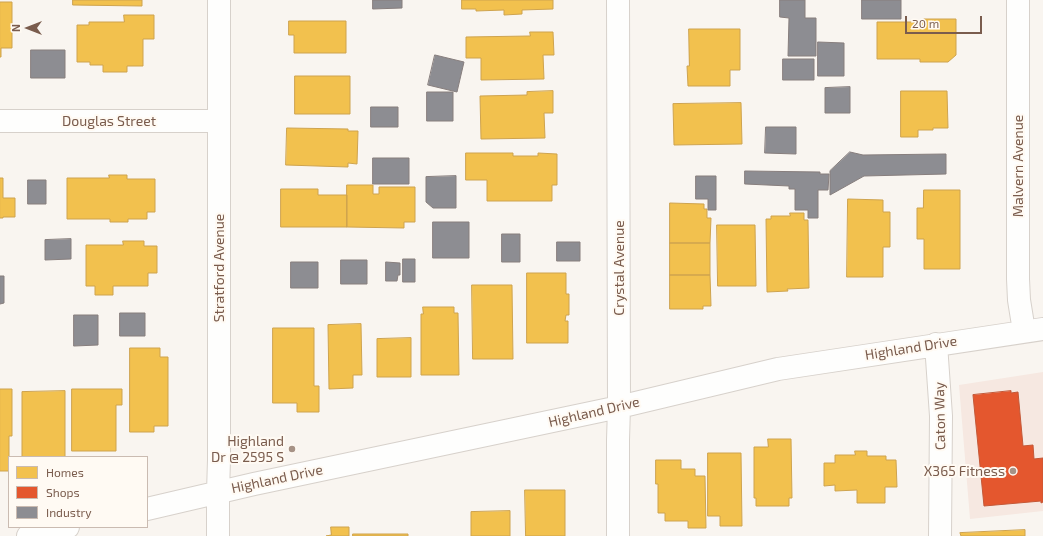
<!DOCTYPE html>
<html>
<head>
<meta charset="utf-8">
<style>
  body { margin:0 }
  #map { position:relative; width:1043px; height:536px; overflow:hidden; background:#f9f5f0; font-family:"Exo 2",sans-serif }
  canvas { display:block }
  .legend { position:absolute; left:8px; top:456px; width:140px; height:72px; box-sizing:border-box; background:#fffaf3; border:1px solid #cabbb1; margin:0; padding:5px 7px; list-style:none; font-size:12px; color:#7a5c4d }
  .legend li { display:flex; align-items:center; gap:8px; height:20px }
  .legend b { width:20px; border:1px solid #cabbb1 }
  .north { position:absolute; left:8px; top:8px; width:40px; height:40px; -webkit-text-stroke:3px #fffaf3; paint-order:stroke; rotate:270deg; font-size:11px; font-weight:700; line-height:16px; text-align:center; color:#7a5c4d }
  .north::after { content:''; display:block; margin:auto; width:14px; height:18px; background:#7a5c4d; clip-path:polygon(50% 0,100% 100%,50% 72%,0 100%) }
  .scale { position:absolute; left:905px; top:16px; width:77px; height:18px; box-sizing:border-box; border:2px solid #7a5c4d; border-top:0; padding-left:5px; font-size:12px; line-height:14px; white-space:nowrap; color:#7a5c4d; -webkit-text-stroke:3px #fffaf3; paint-order:stroke }
</style>
</head>
<body>
<div id="map">
<canvas width="1043" height="536"></canvas>
<ul class="legend">
<li><b style="height:11px;background:#f2c14e"></b>Homes</li>
<li><b style="height:11px;background:#e4572e"></b>Shops</li>
<li><b style="height:11px;background:#8d8d92"></b>Industry</li>
</ul>
<div class="north">N</div>
<div class="scale">20 m</div>
</div>
<script>
const g = document.querySelector('canvas').getContext('2d');
g.lineJoin = 'round';
function fillPath(path, color) {
  g.fillStyle = color;
  g.fill(path, 'evenodd');
}
function strokePath(path, color, width, dash) {
  g.strokeStyle = color;
  g.lineWidth = width;
  g.lineCap = dash ? 'butt' : 'round';
  g.setLineDash(dash || []);
  g.stroke(path);
}
function label(font, color, halo, rows, align = 'center') {
  g.font = font + ' "Exo 2",sans-serif';
  g.lineWidth = 4;
  g.setLineDash([]);
  g.textBaseline = 'middle';
  g.strokeStyle = halo;
  g.fillStyle = color;
  for (const [text, x, y, turn = 0] of rows) {
    g.save();
    g.translate(x, y);
    g.rotate((+turn || 0) * Math.PI / 180);
    g.textAlign = isNaN(turn) ? turn : align;
    if (halo) g.strokeText(text, 0, 0);
    g.fillText(text, 0, 0);
    g.restore();
  }
}
const commercial = new Path2D(`
  M1043,372V511L970,519L959,385Z`);
const homes = new Path2D(`
  M73,0H142V6L73,5Z
  M462,0H553V9L522,10V14L504,15V10L476,11V9H462Z
  M0,2H12V48H1V57H0Z
  M124,15H154V39H143V66H127V72H103V65H90V62H77V25H89V22H124Z
  M924,19H956V55L948,62H920V59H877V22H924Z
  M289,21H346V53H294V35H289Z
  M689,29H740V70H730V86H688L687,66H689Z
  M530,32H553L554,55H543L544,79L481,80V58H466V37L530,36Z
  M295,76H350V114H295Z
  M553,91V113H544L545,138L481,139L480,96L527,95V92Z
  M901,91H947L948,128H933V130H918V137H901Z
  M741,103L742,144L674,145L673,104Z
  M287,128L348,129V131H358L357,164L348,163V167L286,165Z
  M466,153H513V156H538V153L557,154V185H552V201H487V180H466Z
  M109,175H127V179H155V212H147V219H128V222H110V219H67V178H109Z
  M0,178H3V198H15V217H3V218H0Z
  M347,185H373V194H379V187H415V222H404V228L347,227Z
  M281,189H318V195H347V227H281Z
  M924,190H960V269H924V239H917V208H923Z
  M848,199L883,200V212H890V247H883V277H847Z
  M670,203L704,204V209H707V218H711L710,243H670Z
  M790,213H804V220H808L809,288L787,289L788,291L767,292L766,219H771V216H790Z
  M717,225H755L756,286H718Z
  M123,241H144V246H157V273H148V286H113V295H95V286H86V245H123Z
  M670,243H710V275H670Z
  M527,273H566V294H569V315H566L565,321H568V343H527Z
  M670,275H710L711,306H703V309H670Z
  M472,285H512L513,359H473Z
  M423,307H454V313H458L459,375H421V314H423Z
  M361,324L362,375H353V388L329,389L328,325Z
  M273,328H314V386H319V412H297V403H273Z
  M411,338V377H377V339Z
  M130,348H160V357H168V426H154V432H130Z
  M0,389H12V436H9V471H0Z
  M72,389H122V405H116V451H72Z
  M65,391V457H22V392Z
  M768,439H791L792,498H789V506H756V498H754V447H768Z
  M855,451H867V456H886V460H896L897,487H885V503H857V490L835,491V485L824,486V463H835V455H855Z
  M708,453H741L742,526H720V516H708Z
  M656,460H681V469H695V476H705L706,528H688V521H665V513H658V484H656Z
  M525,490H565V536H526Z
  M510,511V536H471V512Z
  M331,527H349V536H326L331,535Z
  M1025,530V536H961L960,533Z
  M353,534H408V536H353Z`);
const shops = new Path2D(`
  M1011,391V393L1018,392L1023,446L1033,445L1034,459L1043,458V502L1041,503V501L984,506L973,395Z`);
const industry = new Path2D(`
  M373,0H402V8L373,9Z
  M780,0H805V18H816V56H788L789,18L780,17Z
  M862,0H901V19H862Z
  M818,42L844,43V76H818Z
  M31,50H65V78H31Z
  M435,55L464,62L457,92L428,85Z
  M783,59H814V80H783Z
  M850,87V113H825V88Z
  M427,92H453V121H427Z
  M371,107H398V127H371Z
  M766,127H796V154L765,153Z
  M850,152L863,155L946,154V174L864,176L830,195V171Z
  M373,158H409V184H373Z
  M745,171L820,172V174H829L828,190H818V218H808V210H795V189H789V186L745,184Z
  M456,176V208H433L426,202V177Z
  M696,176H716V210H708V199H696Z
  M28,180H46V204H28Z
  M433,222H469V258H433Z
  M502,234H520V262H502Z
  M71,239V259L45,260V240Z
  M557,242H580V261H557Z
  M403,259H415V282H403Z
  M341,260H367V284H341Z
  M291,262H318V288H291Z
  M386,262L400,263V275H398L397,281H386Z
  M0,276H4V303L0,304Z
  M120,313H145V336H120Z
  M74,315H98V345L74,346Z`);
const minor = new Path2D(`
  M1018,0V279L1019,300L1024,331
  M0,121H219
  M936,344L941,416L940,536
  M147,509L254,484L619,407L778,369L1043,329
  M28,536L68,527
  M218,536V492L219,460V0
  M618,536V440L619,407L618,0`);
const markers = [
  [292,449,4,"#a69286"],
  [1013,471,4,"#a69286"]
];
const streetNames = [
  ["Douglas Street",109,121],
  ["Malvern Avenue",1018,166,-90],
  ["Stratford Avenue",219,268,-90],
  ["Crystal Avenue",619,268,-90],
  ["Highland Drive",911,348,-9],
  ["Highland Drive",594,412,-13],
  ["Caton Way",940,416,-91],
  ["Highland Drive",277,479,-12]
];
const poiNames = [
  ["Highland",284,441],
  ["Dr @ 2595 S",284,457],
  ["X365 Fitness",1005,471]
];
fillPath(commercial, '#f6e8e1');
fillPath(homes, '#f2c14e');
strokePath(homes, '#cea34e', 1);
fillPath(shops, '#e4572e');
strokePath(shops, '#c45837', 1);
fillPath(industry, '#8d8d92');
strokePath(industry, '#877e7d', 1);
strokePath(minor, '#d7d1cb', 24);
strokePath(minor, '#fefefd', 22);
for (const [x, y, r, color] of markers) {
  const dot = new Path2D();
  dot.arc(x, y, r, 0, 2 * Math.PI);
  g.fillStyle = color;
  g.fill(dot);
  strokePath(dot, '#fffaf3', 1.5);
}
label('14px', '#7a5c4d', '#fffaf3', streetNames);
label('14px', '#7a5c4d', '#fffaf3', poiNames, 'right');
</script>
</body>
</html>
